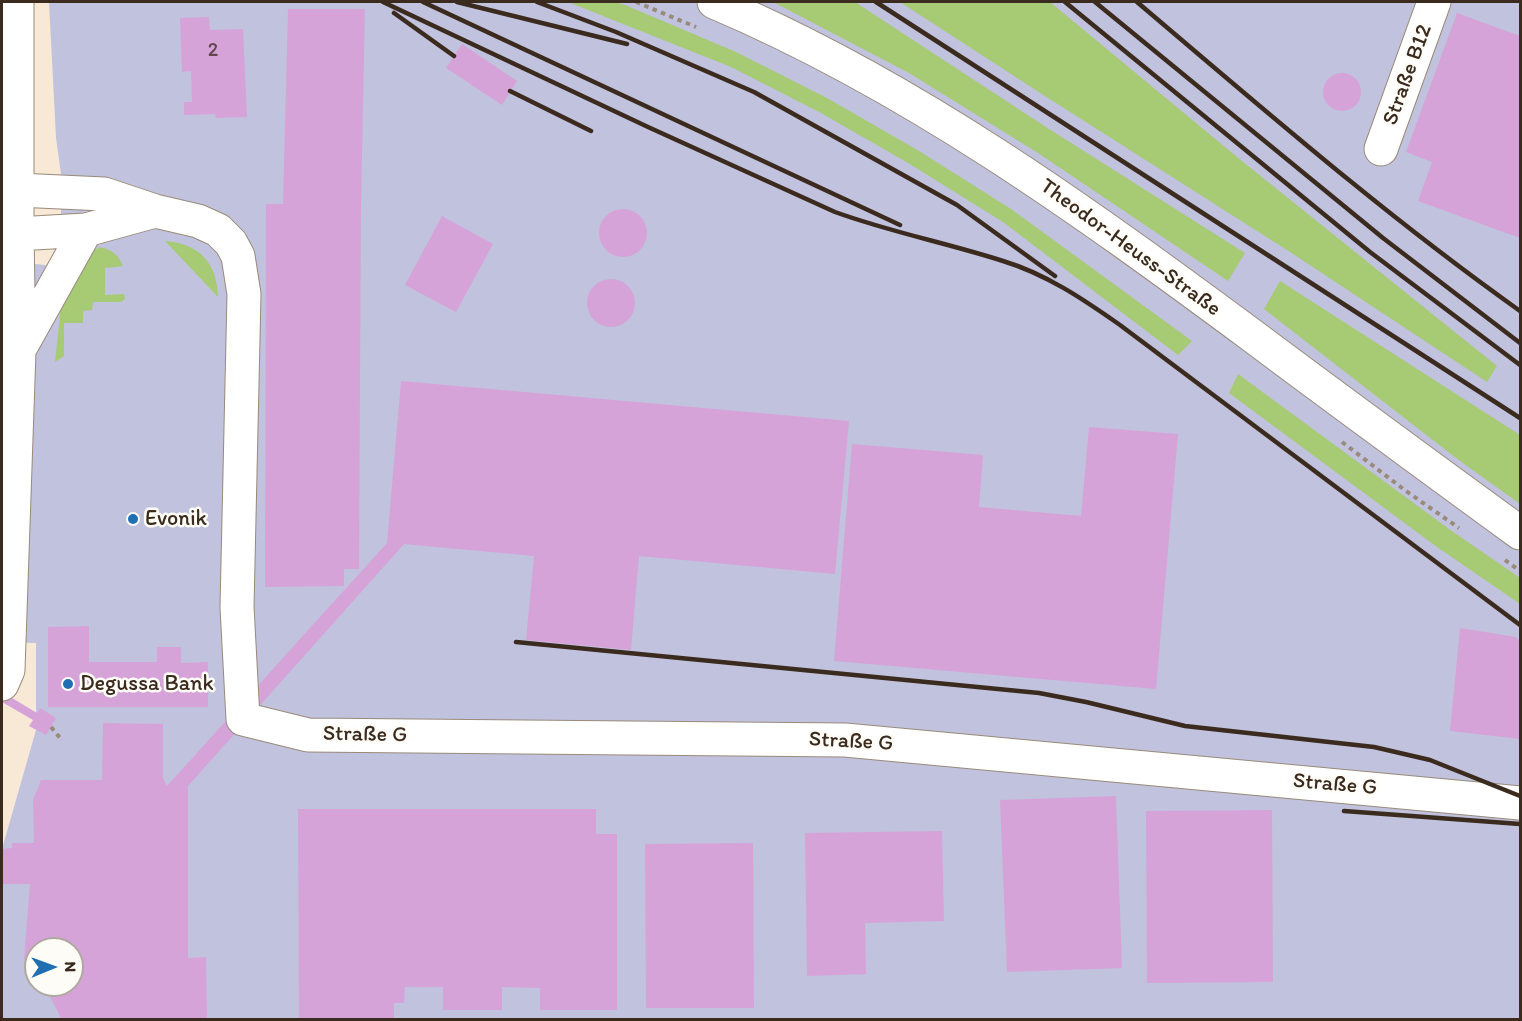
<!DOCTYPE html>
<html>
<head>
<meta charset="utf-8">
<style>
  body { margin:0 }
  #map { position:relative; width:1522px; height:1021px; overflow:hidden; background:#f7e9d5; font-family:Itim,sans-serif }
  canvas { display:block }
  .frame { position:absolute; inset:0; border:3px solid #3b2a1e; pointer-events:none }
  .north { position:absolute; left:24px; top:937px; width:60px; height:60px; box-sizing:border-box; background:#fdfcf7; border:2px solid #afa8a0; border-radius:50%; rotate:89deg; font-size:16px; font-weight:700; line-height:24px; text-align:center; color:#3b2a1e }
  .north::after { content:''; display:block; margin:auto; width:21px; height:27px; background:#1f6fb2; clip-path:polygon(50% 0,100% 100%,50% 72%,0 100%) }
</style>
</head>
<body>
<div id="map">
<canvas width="1522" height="1021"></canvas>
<div class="frame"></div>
<div class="north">N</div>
</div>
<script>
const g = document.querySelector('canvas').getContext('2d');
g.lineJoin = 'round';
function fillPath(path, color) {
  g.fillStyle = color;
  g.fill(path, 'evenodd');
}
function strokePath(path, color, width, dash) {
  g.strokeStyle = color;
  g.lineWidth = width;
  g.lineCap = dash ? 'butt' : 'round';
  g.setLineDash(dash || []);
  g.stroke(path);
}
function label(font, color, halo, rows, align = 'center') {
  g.font = font + ' Itim,sans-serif';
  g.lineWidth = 5;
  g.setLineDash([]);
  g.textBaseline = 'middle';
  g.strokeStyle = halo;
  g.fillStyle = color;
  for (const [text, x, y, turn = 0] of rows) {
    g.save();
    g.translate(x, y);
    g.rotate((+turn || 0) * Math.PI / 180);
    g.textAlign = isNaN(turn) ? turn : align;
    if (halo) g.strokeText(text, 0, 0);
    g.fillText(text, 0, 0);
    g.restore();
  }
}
const industrial = new Path2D(`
  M49,2H1520V1019H2V849L36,730V643L2,642V260L61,267V174L56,138ZM36,949H72V985H36Z`);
const green = new Path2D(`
  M568,2H614L625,5L736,52L827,98L919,151L1011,209L1192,341L1178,355L1003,222L908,163L821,113L731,67Z
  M773,2H855L1049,129L1245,253L1228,281L1038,153L909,73Z
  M900,2H1050L1237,157L1497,366L1487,382L1290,252L1034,89Z
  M165,241C200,244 217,263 218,297Z
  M100,247C113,250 118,255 123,266L105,268V295L124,294L125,299L121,302H93L92,310L83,311V323H64V356L55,362L61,307L83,256Z
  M1280,281L1520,435V504L1456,458L1264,309Z
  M1238,374L1449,529L1520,578V604L1437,547L1229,393Z`);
const building = new Path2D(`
  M288,9H365L361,204L359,569H344V586L265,587L266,204H283Z
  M1457,13L1520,36V238L1418,201L1432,162L1406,152Z
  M209,17L210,30L243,29L247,117L216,118L215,114L184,115V102H192L191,71L182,72L180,18Z
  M462,44L517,81L502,105L446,68Z
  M1323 92a19 19 0 1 1 38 0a19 19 0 1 1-38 0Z
  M599 233a24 24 0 1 1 48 0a24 24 0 1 1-48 0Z
  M442,216L493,244L456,312L405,285Z
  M587 303a24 24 0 1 1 48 0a24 24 0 1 1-48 0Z
  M401,381L849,421L835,574L639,556L631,650L526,640L534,556L404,544L188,786V958L206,957L207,1020H62L44,985H72V949H36V975L24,959L30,884H2V849L12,848V843H34L33,800L41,780H102L103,723L163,724V778L167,786L387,543Z
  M1089,427L1178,434L1156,689L834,661L852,444L983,455L979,507L1081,516Z
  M89,626V662H157V647H181V663L208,662V707H48V627Z
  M1460,628L1516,637L1520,642V739L1450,731Z
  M2,692L37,713L40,708L56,718L46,735L29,726L33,720L2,702Z
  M1116,796L1122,968L1007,972L1000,800Z
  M298,809H596V834H617V1010H540V988L502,987V1010H443V987H405L404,1003H394V1020H299Z
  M1272,810L1273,982L1147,983L1146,811Z
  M942,831L944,921L865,923L866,974L807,976L805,833Z
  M753,843L754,1008H646L645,844Z`);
const path = new Path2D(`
  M636,2L696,27
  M1342,442L1406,491L1459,528
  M1505,560L1520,571
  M51,727L61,739`);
const minor = new Path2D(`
  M1381,149L1434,2
  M17,190L104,194L155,211L198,221L218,230L231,243L238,256L244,294L237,607L243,719L308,735L845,740L1520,803
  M19,350L86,230
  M2,684L8,670L19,351L17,234L86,230L155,211`);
const major = new Path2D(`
  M714,2C910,85 1084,211 1254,337C1342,403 1431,468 1520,533
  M2,233L17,234V2`);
const rail = new Path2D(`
  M383,2L648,127L835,212C890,232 947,243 1003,261C1046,274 1083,299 1120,325L1520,625
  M423,2L900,225
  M457,2L627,44
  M537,2L616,32L754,92L957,205L1055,276
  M876,2L1520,418
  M1065,2L1370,252L1520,365
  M1095,2L1383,238L1520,343
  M1137,2C1262,108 1386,216 1520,311
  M394,13L454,56
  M510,91L591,131
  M516,642L1039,693L1086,702L1185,726L1374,747L1430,760L1520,796
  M1344,811L1520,824`);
const markers = [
  [133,519,6,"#1f6fb2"],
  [68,684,6,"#1f6fb2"]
];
const numberNames = [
  ["2",213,51]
];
const streetNames = [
  ["Straße B12",1408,75,-70],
  ["Theodor-Heuss-Straße",1130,248,36],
  ["Straße G",365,735,1],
  ["Straße G",851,742,3],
  ["Straße G",1335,785,5]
];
const poiNames = [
  ["Evonik",145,519],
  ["Degussa Bank",80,684]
];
fillPath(industrial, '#c1c2dd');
fillPath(green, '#a7ca74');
fillPath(building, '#d6a3d9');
strokePath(minor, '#998a7a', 35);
strokePath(major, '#998a7a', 35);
strokePath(path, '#998a7a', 4, [4.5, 4.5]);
strokePath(minor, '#fff', 33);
strokePath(major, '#fff', 33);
strokePath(rail, '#3b2a1e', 4.5);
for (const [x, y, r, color] of markers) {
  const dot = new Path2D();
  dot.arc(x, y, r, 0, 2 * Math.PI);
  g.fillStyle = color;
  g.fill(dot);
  strokePath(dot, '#fdfcf7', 2);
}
label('20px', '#62484d', null, numberNames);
label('22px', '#3b2a1e', '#fdfcf7', streetNames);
label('22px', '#3b2a1e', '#fdfcf7', poiNames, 'left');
</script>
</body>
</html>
